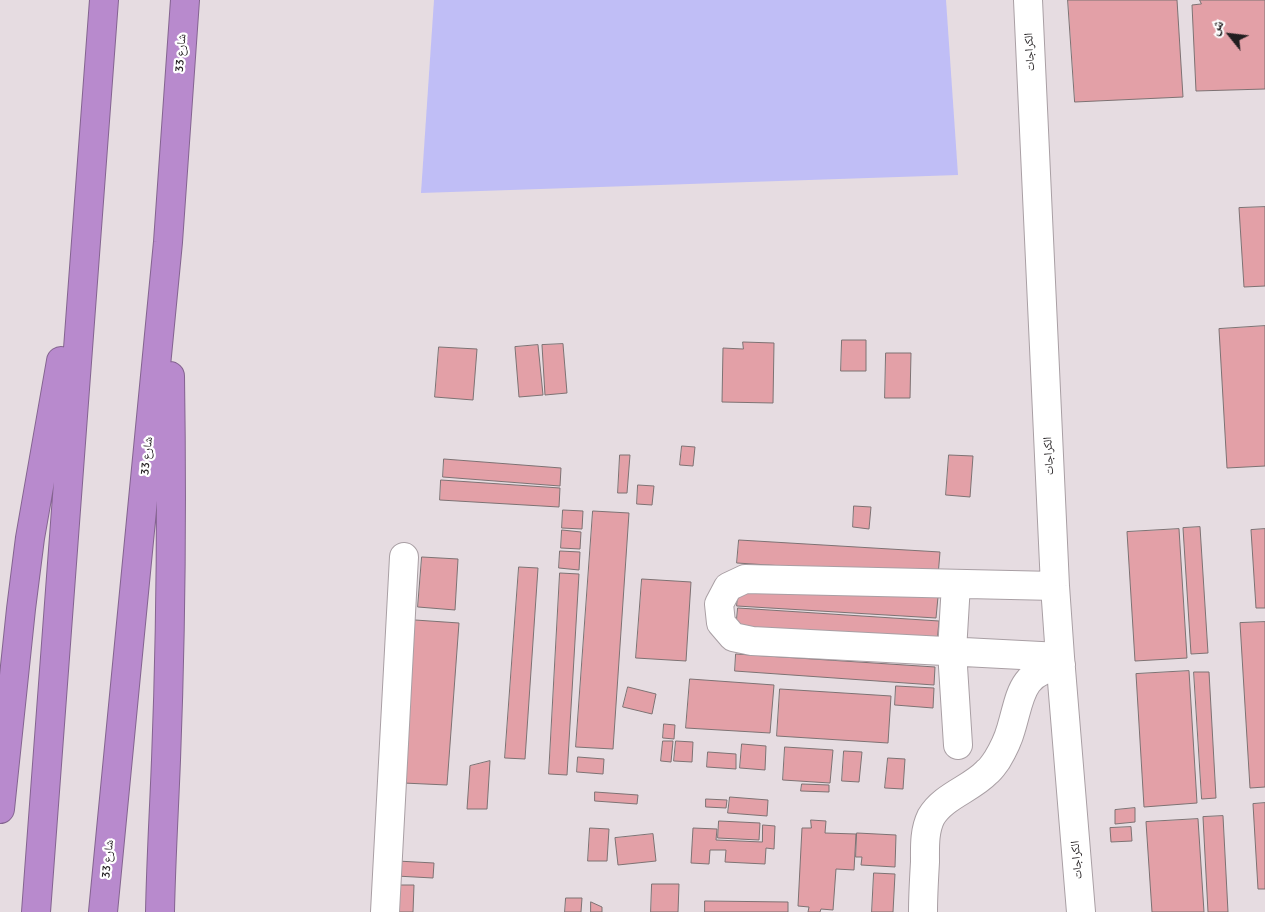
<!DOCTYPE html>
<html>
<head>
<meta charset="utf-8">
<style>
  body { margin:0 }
  #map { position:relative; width:1265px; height:912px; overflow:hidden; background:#e6dce1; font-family:Signika,"Noto Naskh Arabic",sans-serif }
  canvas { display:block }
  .north { position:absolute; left:1205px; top:10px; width:50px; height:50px; -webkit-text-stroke:4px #fff; paint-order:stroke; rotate:299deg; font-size:14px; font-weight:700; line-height:20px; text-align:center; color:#221e20 }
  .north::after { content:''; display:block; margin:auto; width:18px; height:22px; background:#221e20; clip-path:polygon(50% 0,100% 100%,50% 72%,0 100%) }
</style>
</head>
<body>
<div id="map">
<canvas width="1265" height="912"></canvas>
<div class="north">ش</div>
</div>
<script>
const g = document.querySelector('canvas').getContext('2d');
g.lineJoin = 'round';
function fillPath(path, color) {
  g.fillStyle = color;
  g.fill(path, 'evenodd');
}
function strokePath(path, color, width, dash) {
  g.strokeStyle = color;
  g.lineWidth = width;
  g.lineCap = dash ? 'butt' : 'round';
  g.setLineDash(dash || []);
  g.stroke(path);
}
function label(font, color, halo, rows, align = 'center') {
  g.font = font + ' Signika,"Noto Naskh Arabic",sans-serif';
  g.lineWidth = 4.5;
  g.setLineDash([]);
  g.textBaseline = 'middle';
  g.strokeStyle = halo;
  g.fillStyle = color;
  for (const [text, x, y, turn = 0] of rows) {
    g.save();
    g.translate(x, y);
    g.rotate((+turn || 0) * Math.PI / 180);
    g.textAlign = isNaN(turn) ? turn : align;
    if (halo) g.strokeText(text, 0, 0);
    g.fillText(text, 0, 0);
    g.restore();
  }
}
const water = new Path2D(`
  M434,0H946L958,175L421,193Z`);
const building = new Path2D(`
  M1068,0H1177L1183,97L1075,102Z
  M1200,0H1265V89L1196,91L1192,5L1201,4Z
  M1265,207V286L1244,287L1239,208Z
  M1265,326V466L1227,468L1219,329Z
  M842,340H866V371H841Z
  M743,342L774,343L773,403L722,402L723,348L743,349Z
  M563,344L567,393L545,395L542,345Z
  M538,345L543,395L519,397L515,347Z
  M439,347L477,349L473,400L435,397Z
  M886,353H911L910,398H885Z
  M682,446L695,447L693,466L680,465Z
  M620,455H630L627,493H618Z
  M949,455L973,456L970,497L946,495Z
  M444,459L561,468L560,486L443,477Z
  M441,480L560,488L559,507L440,500Z
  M638,485L654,486L652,505L637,504Z
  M854,506L871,507L869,529L853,527Z
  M563,510L583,511L582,529L562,528Z
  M593,511L629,513L613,749L576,747Z
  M1200,527L1208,653L1191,654L1183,528Z
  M1179,529L1187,658L1135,661L1127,532Z
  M1265,529V608H1256L1251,530Z
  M562,530L581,532L580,549L561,548Z
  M739,540L940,552L938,576L737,563Z
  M560,551L580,552L579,570L559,568Z
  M422,557L458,559L455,610L418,607Z
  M519,567L538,568L525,759L505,758Z
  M560,573L579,574L567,775L549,774Z
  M642,579L691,582L686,661L636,658Z
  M739,585L938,597L936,618L737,606Z
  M738,608L939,621L937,643L736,629Z
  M415,620L459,623L447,785L403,783Z
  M1265,622V787L1250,788L1240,623Z
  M736,654L935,667L934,685L735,671Z
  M1189,671L1197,803L1144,807L1136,674Z
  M1194,672H1209L1216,798L1202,799Z
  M690,679L774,685L770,733L686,728Z
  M896,686L934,688L933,708L895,705Z
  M628,687L656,694L652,714L623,707Z
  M780,689L891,696L888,743L777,736Z
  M664,724L675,725L674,739L663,738Z
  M663,741H673L671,762L661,761Z
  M676,741L693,742L692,762L674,761Z
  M742,744L766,746L765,770L740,768Z
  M785,747L833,750L830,783L783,780Z
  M844,751L862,752L859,782L842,781Z
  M708,752L736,754V769L707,767Z
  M578,757L604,759L603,774L577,772Z
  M888,758L905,759L903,789L885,788Z
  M490,761L487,809H467L470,766Z
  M802,784L829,785V792L801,791Z
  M595,792L638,795L637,804L595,801Z
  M730,797L768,800L767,816L728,813Z
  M706,799L727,800L726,808L706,807Z
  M1265,803V889H1258L1253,804Z
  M1135,808V822L1115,824V810Z
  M1223,816L1228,912H1208L1203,817Z
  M1198,819L1204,912H1152L1146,822Z
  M811,820L826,821L825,833L856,834L854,870L836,869L833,910L821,909L820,912H808L809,907L798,906L802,828H811Z
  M719,821L760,823L759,840L718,838Z
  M763,825L775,826L774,849L766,848L765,864L725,862L726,850H710L709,864L691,863L693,828L717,829L716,840L762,842Z
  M1131,827L1132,841L1111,842L1110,828Z
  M590,828L609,829L607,861H588Z
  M857,833L896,835L895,867L861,865L862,857H856Z
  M653,834L656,861L618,865L615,838Z
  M397,861L434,863L433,878L396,876Z
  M874,873L895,874L893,912H872Z
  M652,884H679L678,912H651Z
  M395,885H414L413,912H395Z
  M566,898H582L581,912H565Z
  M705,901L788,902V912H705Z
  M591,902L602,907V912H591Z`);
const minor = new Path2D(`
  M1028,0L1055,586L1060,657L1081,912
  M956,584L952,651L958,745
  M1055,586L745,579L728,587L719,604L721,623L733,637L752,641L1060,657
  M385,912L404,557
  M923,912C923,895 924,879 925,862C925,848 924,831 931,817C943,796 971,789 987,772C991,769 994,764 997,760C1003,750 1008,740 1011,729C1021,696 1020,672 1061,665`);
const highway = new Path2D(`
  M0,809L21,609L30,538L61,361
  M36,912L104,0
  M103,912L168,242L185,0
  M160,912C161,861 164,811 166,760C171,632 172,504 170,376`);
const streetNames = [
  ["الكراجات",1030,52,-93],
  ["شارع 33",181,53,-86],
  ["شارع 33",147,456,-84],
  ["الكراجات",1049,456,-93],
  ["شارع 33",108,859,-84],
  ["الكراجات",1077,860,-95]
];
fillPath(water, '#c0bef6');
fillPath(building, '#e3a0a7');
strokePath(building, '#7d7273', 1);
strokePath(minor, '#a99fa4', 30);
strokePath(highway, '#846490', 30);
strokePath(minor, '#fff', 28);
strokePath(highway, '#b88acd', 28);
label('12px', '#221e20', '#fff', streetNames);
</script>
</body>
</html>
